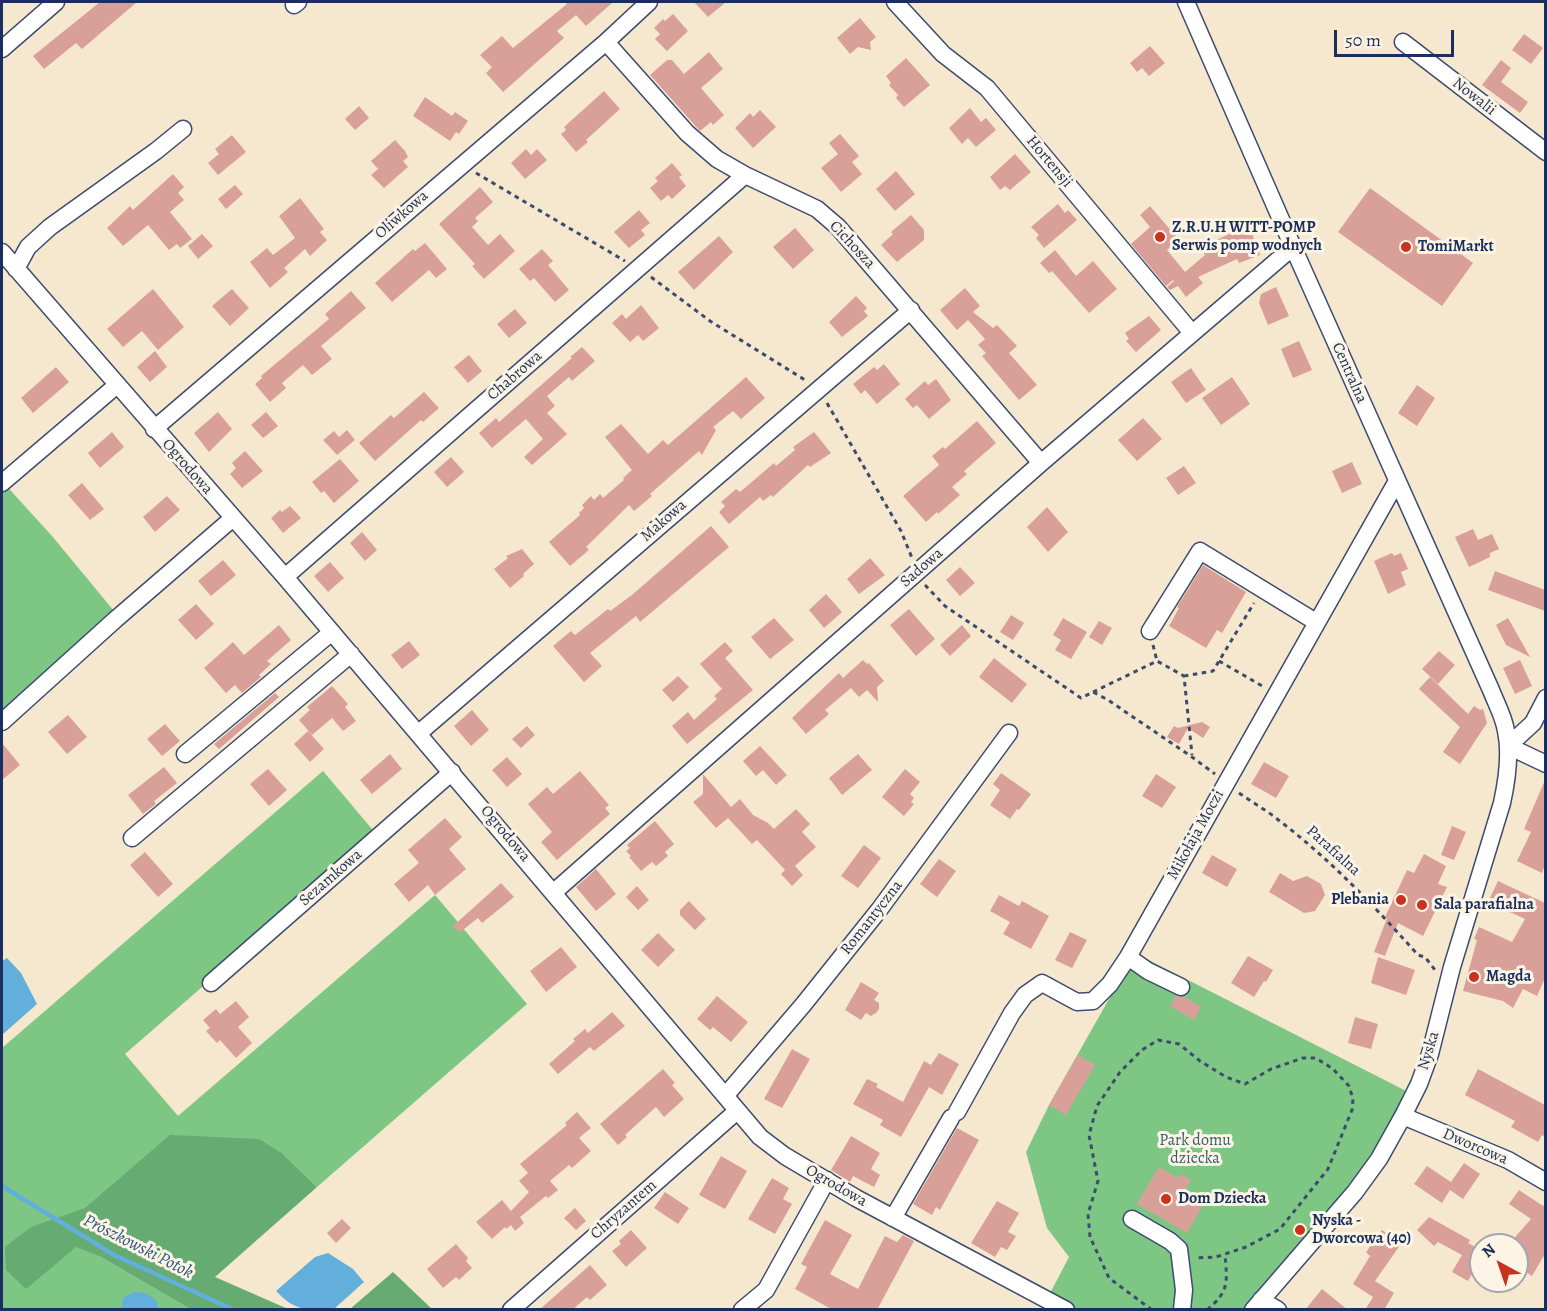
<!DOCTYPE html>
<html>
<head>
<meta charset="utf-8">
<style>
  body { margin:0 }
  #map { position:relative; width:1547px; height:1311px; overflow:hidden; background:#f6e8ce; font-family:Alegreya,serif }
  canvas { display:block }
  .frame { position:absolute; inset:0; border:3px solid #1b2f5e; pointer-events:none }
  .north { position:absolute; left:1469px; top:1233px; width:60px; height:60px; box-sizing:border-box; background:#fcf5e5; border:2px solid #a2a6af; border-radius:50%; rotate:320deg; font-size:16px; font-weight:700; line-height:24px; text-align:center; color:#1b2f5e }
  .north::after { content:''; display:block; margin:auto; width:21px; height:27px; background:#c8321e; clip-path:polygon(50% 0,100% 100%,50% 72%,0 100%) }
  .scale { position:absolute; left:1334px; top:30px; width:120px; height:27px; box-sizing:border-box; border:3px solid #1b2f5e; border-top:0; padding-left:8px; font-size:18px; line-height:21px; white-space:nowrap; color:#1b2f5e; -webkit-text-stroke:4px #fcf5e5; paint-order:stroke }
</style>
</head>
<body>
<div id="map">
<canvas width="1547" height="1311"></canvas>
<div class="frame"></div>
<div class="north">N</div>
<div class="scale">50 m</div>
</div>
<script>
const g = document.querySelector('canvas').getContext('2d');
g.lineJoin = 'round';
function fillPath(path, color) {
  g.fillStyle = color;
  g.fill(path, 'evenodd');
}
function strokePath(path, color, width, dash) {
  g.strokeStyle = color;
  g.lineWidth = width;
  g.lineCap = dash ? 'butt' : 'round';
  g.setLineDash(dash || []);
  g.stroke(path);
}
function label(font, color, halo, rows, align = 'center') {
  g.font = font + ' Alegreya,serif';
  g.lineWidth = 6;
  g.setLineDash([]);
  g.textBaseline = 'middle';
  g.strokeStyle = halo;
  g.fillStyle = color;
  for (const [text, x, y, turn = 0] of rows) {
    g.save();
    g.translate(x, y);
    g.rotate((+turn || 0) * Math.PI / 180);
    g.textAlign = isNaN(turn) ? turn : align;
    if (halo) g.strokeText(text, 0, 0);
    g.fillText(text, 0, 0);
    g.restore();
  }
}
const green = new Path2D(`
  M2,481L52,536L114,611L2,713Z
  M323,771L377,835L125,1054L178,1116L435,895L527,1004L317,1187L283,1154L76,1246L101,1257L190,1309H2V1048Z
  M1135,953L1414,1095L1392,1137L1253,1309H1066L1047,1299L1069,1257L1047,1228L1026,1152L1049,1105Z`);
const forest = new Path2D(`
  M170,1135L259,1139L283,1154L317,1187L215,1277L288,1309H190L101,1257L76,1247L26,1289L6,1270L5,1247L31,1227L85,1208Z
  M393,1272L432,1309H350Z`);
const water = new Path2D(`
  M7,958L21,973L37,1004L2,1035V961Z
  M328,1253L353,1269L364,1282L334,1309C305,1310 295,1311 276,1291L315,1257Z
  M135,1292L145,1293L156,1300L159,1309H121L124,1297Z`);
const stream = new Path2D(`
  M2,1186L114,1255L234,1310`);
const building = new Path2D(`
  M100,2H137L82,49L76,43L44,69L33,56Z
  M564,2H613L586,26L576,15L557,31L564,38L503,92L486,73L492,67L480,55L502,36L513,48L567,4Z
  M694,2H726L708,17Z
  M673,14L688,31L667,51L655,39L660,34L654,28L663,19L665,21Z
  M860,18L876,37L870,42L871,50L858,47L850,54L837,38Z
  M1524,34L1543,48L1531,64L1512,50Z
  M1150,46L1165,63L1149,76L1142,68L1137,72L1130,63Z
  M709,52L723,69L701,88L724,115L713,125L711,122L700,131L650,75L667,60H672L684,74Z
  M906,58L930,85L904,107L896,98L898,95L889,85L891,83L886,76Z
  M1501,60L1511,68L1501,82L1528,102L1520,113L1482,85Z
  M604,91L620,109L586,140L588,142L576,152L561,134L566,130L564,127Z
  M425,97L452,116L455,112L468,121L459,134L456,132L450,141L413,116Z
  M359,106L369,118L355,130L345,119Z
  M970,108L981,122L986,118L996,130L976,147L968,138L962,144L949,128Z
  M760,110L776,127L753,148L735,128L750,113L753,117Z
  M840,134L859,156L852,162L862,174L841,192L821,168L838,154L829,143Z
  M232,135L246,152L218,175L208,163L219,154L215,149Z
  M395,140L405,151L408,157L403,161L408,167L384,188L371,175L378,169L371,161Z
  M526,149L531,155L537,149L547,160L525,179L511,163Z
  M1015,154L1031,172L1010,190L1005,186L1000,190L990,177Z
  M672,163L682,175L679,177L686,186L672,199L668,195L661,201L650,188L658,181L655,178Z
  M896,171L915,194L895,211L876,189Z
  M173,174L184,187L178,193L184,200L170,212L192,239L180,248L177,244L169,250L148,225L123,246L107,228L130,206L133,210Z
  M235,185L243,194L226,209L218,199Z
  M480,187L493,202L475,218L478,221L472,227L488,245L500,234L515,251L484,279L472,266L475,264L439,224Z
  M1370,188L1473,263L1442,306L1338,232Z
  M300,198L324,229L320,232L327,240L310,256L305,249L284,268L288,272L270,288L250,262L267,248L273,255L295,238L279,216Z
  M1058,204L1065,213L1068,210L1077,220L1044,248L1036,238L1039,235L1031,227Z
  M1150,206L1179,240L1167,250L1185,272L1205,255L1201,247L1238,230L1239,233L1250,228L1260,255L1239,263L1237,259L1198,277L1203,283L1186,297L1178,286L1170,290L1167,287L1174,281L1173,280L1166,286L1131,244L1150,227L1140,215Z
  M639,210L650,223L641,230L645,235L629,248L614,232Z
  M911,215L924,230V240L897,262L881,245L893,234L891,232Z
  M795,228L814,250L793,269L773,247Z
  M202,234L213,246L198,259L188,246Z
  M719,236L733,252L694,290L678,272Z
  M425,243L447,269L436,278L429,270L392,302L375,283L413,249L415,251Z
  M542,249L553,261L548,265L569,290L555,302L534,278L530,281L519,269Z
  M1055,250L1076,276L1093,261L1117,289L1089,313L1052,271L1049,273L1040,263Z
  M1276,287L1289,316L1268,325L1259,303L1261,294Z
  M965,288L980,306L973,312L993,328L997,325L1017,346L1009,353L1037,385L1019,400L982,356L986,353L978,345L985,339L968,320L957,330L940,310Z
  M153,289L184,327L158,350L142,331L123,347L107,329Z
  M232,289L249,308L230,326L212,306Z
  M351,291L366,308L321,346L332,359L312,375L303,365L282,383L286,388L270,402L255,384L262,378L261,376L329,319L325,314Z
  M856,296L867,308L864,311L868,316L842,337L829,322Z
  M641,305L659,328L643,341L638,335L630,342L612,323L622,314L626,319Z
  M515,309L527,323L509,338L497,324Z
  M1149,316L1161,330L1136,352L1126,341L1129,339L1125,333Z
  M1299,341L1312,370L1293,378L1281,349Z
  M582,347L595,361L572,381L569,377L547,396L555,406L547,413L567,434L532,465L524,457L543,439L526,419L492,448L479,433L496,418L499,422L572,358L570,357Z
  M155,351L167,367L150,382L137,367Z
  M469,355L482,371L468,383L454,367Z
  M884,364L900,384L877,404L865,390L861,394L853,384L874,367L877,370Z
  M56,367L69,382L33,413L21,398Z
  M1191,368L1206,390L1186,403L1171,382Z
  M746,377L765,398L741,419L733,411L713,427L716,430L702,455L699,451L650,494L652,496L634,511L629,505L586,547L589,550L570,566L549,542L580,515L579,513L584,508L582,505L591,496L594,500L600,494L603,498L624,480L623,478L632,470L605,437L621,424L648,454L663,440L668,445Z
  M1232,377L1250,404L1221,425L1202,398Z
  M936,379L951,400L929,419L917,405L913,408L905,399L925,381L928,385Z
  M1417,385L1435,398L1417,426L1398,413Z
  M424,392L439,408L423,422L421,420L375,461L359,443L391,415L394,418Z
  M218,412L232,429L209,452L194,433Z
  M266,412L278,426L263,438L251,425Z
  M1143,418L1162,439L1137,461L1118,440Z
  M977,421L996,443L964,471L967,474L952,487L960,495L938,514L937,512L926,522L903,496L939,465L932,456L943,447L945,449Z
  M347,430L355,440L337,455L323,440L334,431L339,437Z
  M112,432L124,447L100,468L88,453Z
  M814,432L831,453L810,467L808,465L773,497L771,495L763,501L760,497L729,524L719,512L725,506L721,502L736,489L740,492L774,463L776,466L795,450L793,447Z
  M245,451L263,471L242,488L230,474L236,468L232,463Z
  M451,457L464,472L447,487L434,472Z
  M340,459L359,481L334,503L324,491L321,493L312,482Z
  M1352,462L1362,484L1342,493L1332,471Z
  M1184,466L1196,483L1178,495L1166,478Z
  M82,483L104,509L90,520L68,495Z
  M167,496L180,510L155,532L143,517Z
  M290,506L301,518L283,533L271,518L280,510L282,512Z
  M1047,507L1068,532L1048,552L1027,527Z
  M711,526L729,547L640,622L636,616L590,653L602,666L584,682L553,646L571,631L575,635L608,609L610,611L632,595Z
  M1473,529L1478,540L1492,534L1499,549L1490,553V557L1469,567L1455,537Z
  M362,532L377,550L365,561L350,543Z
  M522,549L534,564L523,574L524,576L510,588L494,569L508,558L506,556Z
  M1392,553L1394,556L1401,553L1408,569L1401,572L1406,585L1388,594L1374,561Z
  M870,558L885,575L859,594L847,579Z
  M223,560L236,575L211,596L198,581Z
  M330,562L344,578L328,592L314,576Z
  M1203,565L1246,592L1222,633L1217,630L1206,648L1169,626L1179,608L1177,607Z
  M960,567L975,583L960,596L946,580Z
  M1495,571L1545,590V611L1488,590Z
  M826,594L842,612L824,628L809,610Z
  M196,604L214,624L196,640L178,620Z
  M909,609L935,639L916,656L890,625Z
  M1011,615L1024,623L1013,640L1000,632Z
  M774,618L794,640L770,659L751,637Z
  M1063,618L1087,632L1071,659L1055,650L1061,640L1053,635Z
  M1508,618L1530,657L1506,645L1496,625Z
  M1099,621L1112,628L1102,645L1089,637Z
  M279,625L291,640L267,661L271,664L259,675L261,677L242,693L235,685L226,693L204,668L233,642L244,655Z
  M962,625L971,636L950,656L940,645Z
  M409,641L420,655L402,669L391,655Z
  M725,642L733,651L725,658L753,690L687,744L672,726L688,712L694,720L717,699L714,696L722,689L700,664Z
  M1439,651L1455,665L1438,684L1422,669Z
  M994,658L1027,684L1012,703L979,677Z
  M863,660L867,664L869,663L884,681L877,687L878,702L867,690L859,697L851,688L825,710L829,714L806,734L792,718L839,673L843,678Z
  M1520,660L1532,686L1515,694L1503,668Z
  M678,676L689,687L673,702L662,690Z
  M1430,677L1468,714L1474,706L1480,710L1483,709L1487,723L1460,764L1443,752L1460,727L1419,689Z
  M332,686L348,704L345,707L356,721L343,731L332,718L312,735L299,720L310,710L307,707Z
  M275,693L279,697L219,749L214,744Z
  M472,710L489,730L471,746L454,726Z
  M68,715L87,737L67,754L48,732Z
  M1202,722L1210,727L1203,738L1188,728L1179,744L1167,737L1174,726L1178,728Z
  M165,724L180,741L162,756L147,739Z
  M527,726L535,735L521,748L512,739Z
  M308,731L324,749L310,762L294,744Z
  M2,743L20,765L2,780Z
  M760,746L787,775L776,785L763,770L756,776L743,761Z
  M390,754L402,769L372,794L360,780Z
  M858,754L872,770L842,795L829,778Z
  M507,757L522,774L507,787L492,770Z
  M1264,762L1289,776L1276,798L1251,784Z
  M164,767L177,783L154,801L156,804L143,814L128,795Z
  M268,769L287,790L269,806L250,784Z
  M905,769L920,782L910,794L914,798L911,802L914,804L904,816L882,797Z
  M580,771L609,805L605,808L610,814L557,860L541,842L552,832L528,804L547,787L553,794Z
  M1001,773L1031,794L1019,810L1017,809L1010,819L990,805L1000,790L993,784Z
  M703,774L731,807L740,799L753,815L768,823L774,829L796,809L810,824L802,832L816,847L795,866L803,875L792,886L781,874L785,870L757,840L752,844L728,818L716,828L693,802L703,794Z
  M1156,774L1176,787L1162,808L1142,796Z
  M1545,780V865L1542,873L1517,861L1531,832L1524,829Z
  M445,818L462,837L449,849L466,869L435,895L428,885L409,902L394,884L419,863L408,850Z
  M655,821L674,844L665,852L668,856L656,866L652,862L641,871L629,857L631,856L626,851L630,848L627,845Z
  M1452,826L1466,832L1454,860L1441,855Z
  M864,845L881,858L858,888L841,876Z
  M145,852L173,884L158,897L130,865Z
  M1424,854L1446,866L1438,884L1447,887L1423,936L1398,923L1385,956L1374,952L1387,918L1385,917L1407,870L1414,873Z
  M1212,855L1237,869L1227,887L1202,873Z
  M939,859L956,871L937,897L920,884Z
  M596,869L616,894L596,911L576,887Z
  M1280,873L1293,881L1307,876L1321,884L1325,895L1315,911L1304,913L1269,892Z
  M1498,881L1545,903V978L1537,996L1523,989L1513,1008L1503,1001L1463,991L1477,940L1474,939L1479,927L1512,942L1525,919L1488,902Z
  M501,883L514,897L482,923L478,918L459,933L453,926Z
  M637,886L649,900L638,910L626,897Z
  M999,895L1019,906L1022,901L1049,916L1031,949L1003,934L1010,922L990,911Z
  M689,901L706,919L695,930L680,915V910Z
  M1070,932L1087,940L1072,968L1055,960Z
  M658,933L675,950L658,967L641,950Z
  M561,947L577,967L546,992L530,971Z
  M1248,956L1273,970L1266,982L1264,981L1254,997L1231,983Z
  M1378,957L1415,970L1406,995L1371,983Z
  M861,982L879,993L874,1000L879,1003V1009L876,1013L871,1016L866,1013L861,1020L845,1010Z
  M717,996L748,1022L731,1042L713,1027L710,1030L697,1019Z
  M1176,996L1184,997L1201,1007L1194,1020L1170,1006Z
  M236,1001L249,1017L238,1027L252,1043L236,1058L220,1040L217,1043L206,1031L210,1028L203,1020L216,1009L220,1014Z
  M612,1012L625,1026L594,1051L590,1047L558,1074L549,1064L575,1041L573,1039L585,1029L588,1033Z
  M1355,1017L1378,1024L1371,1049L1348,1043Z
  M792,1049L810,1059L782,1108L764,1099Z
  M939,1053L959,1064L942,1095L929,1087L901,1137L880,1125L883,1120L853,1104L867,1079L878,1084L876,1087L903,1102L924,1061L931,1065Z
  M1078,1055L1095,1065L1066,1115L1049,1105Z
  M663,1069L675,1083L672,1085L684,1099L664,1117L656,1107L625,1135L627,1137L618,1145L600,1124Z
  M1478,1069L1545,1105V1137L1542,1135L1538,1142L1511,1127L1515,1121L1465,1095Z
  M577,1112L591,1128L579,1138L591,1151L572,1168L569,1165L550,1181L558,1190L548,1198L546,1196L520,1217L524,1223L515,1231L511,1225L506,1229L505,1227L492,1239L476,1222L502,1200L511,1211L529,1192L519,1181L528,1173L520,1164L567,1125L565,1123Z
  M957,1128L979,1140L940,1210L936,1207L932,1215L913,1204Z
  M851,1136L880,1153L871,1169L880,1175L874,1187L853,1176L850,1182L831,1170Z
  M721,1156L747,1171L725,1209L699,1195Z
  M1464,1163L1480,1174L1463,1199L1450,1190L1442,1203L1414,1184L1427,1166L1451,1182Z
  M1159,1167L1178,1178L1181,1174L1191,1180L1183,1194L1203,1205L1187,1233L1137,1204Z
  M772,1178L789,1188L783,1199L792,1204L775,1234L748,1219Z
  M1519,1190L1543,1206L1545,1203V1254L1532,1276L1517,1266V1245H1508L1531,1219L1509,1204Z
  M665,1192L689,1208L678,1224L654,1208Z
  M997,1201L1019,1213L1008,1232L1016,1236L1007,1250L1001,1247L995,1257L971,1243Z
  M575,1208L586,1221L576,1230L564,1218Z
  M1429,1217L1470,1240L1468,1243L1481,1250V1258L1468,1281L1452,1272L1462,1255L1438,1242L1434,1246L1417,1230Z
  M342,1219L351,1228L336,1243L327,1233Z
  M825,1220L852,1235L830,1274L858,1289L885,1236L897,1242L903,1235L914,1241L877,1310H833L795,1289L807,1267L801,1264Z
  M631,1230L647,1248L626,1267L612,1251L621,1244L619,1241Z
  M1382,1230L1401,1244L1375,1281L1394,1293L1384,1310H1365L1373,1297L1353,1284L1370,1256L1366,1252Z
  M456,1244L468,1258L466,1261L472,1268L459,1280L456,1277L443,1288L427,1269Z
  M590,1265L607,1285L590,1300L587,1297L572,1310H539Z
  M1322,1289L1348,1310H1305Z`);
const path = new Path2D(`
  M476,173L625,261
  M651,277L710,321L805,380
  M827,403L901,531L912,558
  M925,585L945,606L1081,698L1093,692L1108,700L1192,757L1215,774
  M1153,645L1157,661
  M1219,661L1264,687
  M1184,676L1213,671L1254,603
  M1093,692L1157,661L1184,676L1192,755
  M1239,793C1253,803 1268,811 1281,822C1332,861 1375,907 1418,955L1425,957L1435,970
  M1152,1310L1109,1278L1090,1237L1088,1214L1098,1181L1089,1135L1097,1106L1120,1072L1142,1050L1158,1040L1179,1044L1200,1061L1226,1077L1245,1084L1271,1069L1303,1058H1316L1333,1069L1349,1086L1353,1099L1352,1110L1328,1169L1280,1229L1246,1247L1216,1257L1195,1258
  M1207,1310C1230,1291 1227,1281 1225,1254`);
const minor = new Path2D(`
  M895,2L943,54L987,88L1192,333
  M1186,2L1293,247L1491,690C1496,703 1504,717 1506,731C1511,754 1507,780 1502,803L1452,967L1430,1054L1419,1084L1403,1116L1379,1159L1355,1192L1253,1310
  M294,5L298,2
  M606,42L687,133L717,159L745,175L817,209L838,227L1041,463
  M1403,42L1546,152
  M2,49L56,2
  M2,252L285,577L760,1137L785,1156L856,1198L1066,1310
  M16,269L28,247L50,227L156,151L183,129
  M154,429L606,42L649,2
  M2,483L117,385
  M285,577L745,175
  M1150,631L1200,551L1316,622
  M2,722L116,619L233,518
  M419,733L911,310
  M1508,746L1533,723L1546,698
  M1508,746L1546,764
  M185,754L332,632
  M132,838L351,654
  M554,892L1041,463L1293,247
  M1128,957L1148,971L1181,987
  M211,983L452,772
  M726,1095L803,1005L879,910L1009,733
  M957,1112L1012,1013L1025,995L1042,983L1077,1002L1093,1001L1110,984L1128,957L1397,481
  M1403,1116L1508,1160L1546,1182
  M893,1218L951,1118
  M1132,1219L1170,1241L1179,1249L1184,1290L1182,1310
  M1261,1300L1278,1310
  M511,1310L737,1111
  M742,1310L766,1290L827,1180`);
const markers = [
  [1160,237,6,"#c8321e"],
  [1406,247,6,"#c8321e"],
  [1401,900,6,"#c8321e"],
  [1422,905,6,"#c8321e"],
  [1474,977,6,"#c8321e"],
  [1166,1199,6,"#c8321e"],
  [1300,1230,6,"#c8321e"]
];
const streetNames = [
  ["Nowalii",1474,97,38],
  ["Hortensji",1049,162,50],
  ["Oliwkowa",402,215,-41],
  ["Cichosza",852,245,47],
  ["Centralna",1349,373,66],
  ["Chabrowa",515,376,-41],
  ["Ogrodowa",187,467,49],
  ["Makowa",664,521,-41],
  ["Sadowa",922,568,-41],
  ["Ogrodowa",505,834,50],
  ["Mikołaja Moczi",1196,835,-61],
  ["Parafialna",1333,851,42],
  ["Sezamkowa",331,878,-41],
  ["Romantyczna",872,918,-52],
  ["Nyska",1429,1051,-73],
  ["Dworcowa",1475,1147,23],
  ["Ogrodowa",836,1186,30],
  ["Chryzantem",624,1210,-41]
];
const poiNames = [
  ["Z.R.U.H WITT-POMP",1172,228],
  ["Serwis pomp wodnych",1172,246],
  ["TomiMarkt",1418,247],
  ["Plebania",1389,900,"right"],
  ["Sala parafialna",1434,905],
  ["Magda",1486,977],
  ["Dom Dziecka",1178,1199],
  ["Nyska -",1312,1221],
  ["Dworcowa (40)",1312,1239]
];
const parkNames = [
  ["Park domu",1195,1141],
  ["dziecka",1195,1159]
];
const waterNames = [
  ["Prószkowski Potok",138,1247,27]
];
fillPath(green, '#7dc683');
fillPath(forest, '#66ab71');
fillPath(water, '#62afdb');
strokePath(stream, '#62afdb', 4.5);
fillPath(building, '#d9a09a');
strokePath(minor, '#3c4b6f', 19);
strokePath(path, '#3c4b6f', 3, [4.5, 4.5]);
strokePath(minor, '#fff', 16);
for (const [x, y, r, color] of markers) {
  const dot = new Path2D();
  dot.arc(x, y, r, 0, 2 * Math.PI);
  g.fillStyle = color;
  g.fill(dot);
  strokePath(dot, '#fcf5e5', 2);
}
label('16px', '#1b2f5e', '#fcf5e5', streetNames);
label('bold 16px', '#1b2f5e', '#fcf5e5', poiNames, 'left');
label('16px', '#385c69', '#fcf5e5', parkNames);
label('italic 18px', '#305584', '#fcf5e5', waterNames);
</script>
</body>
</html>
